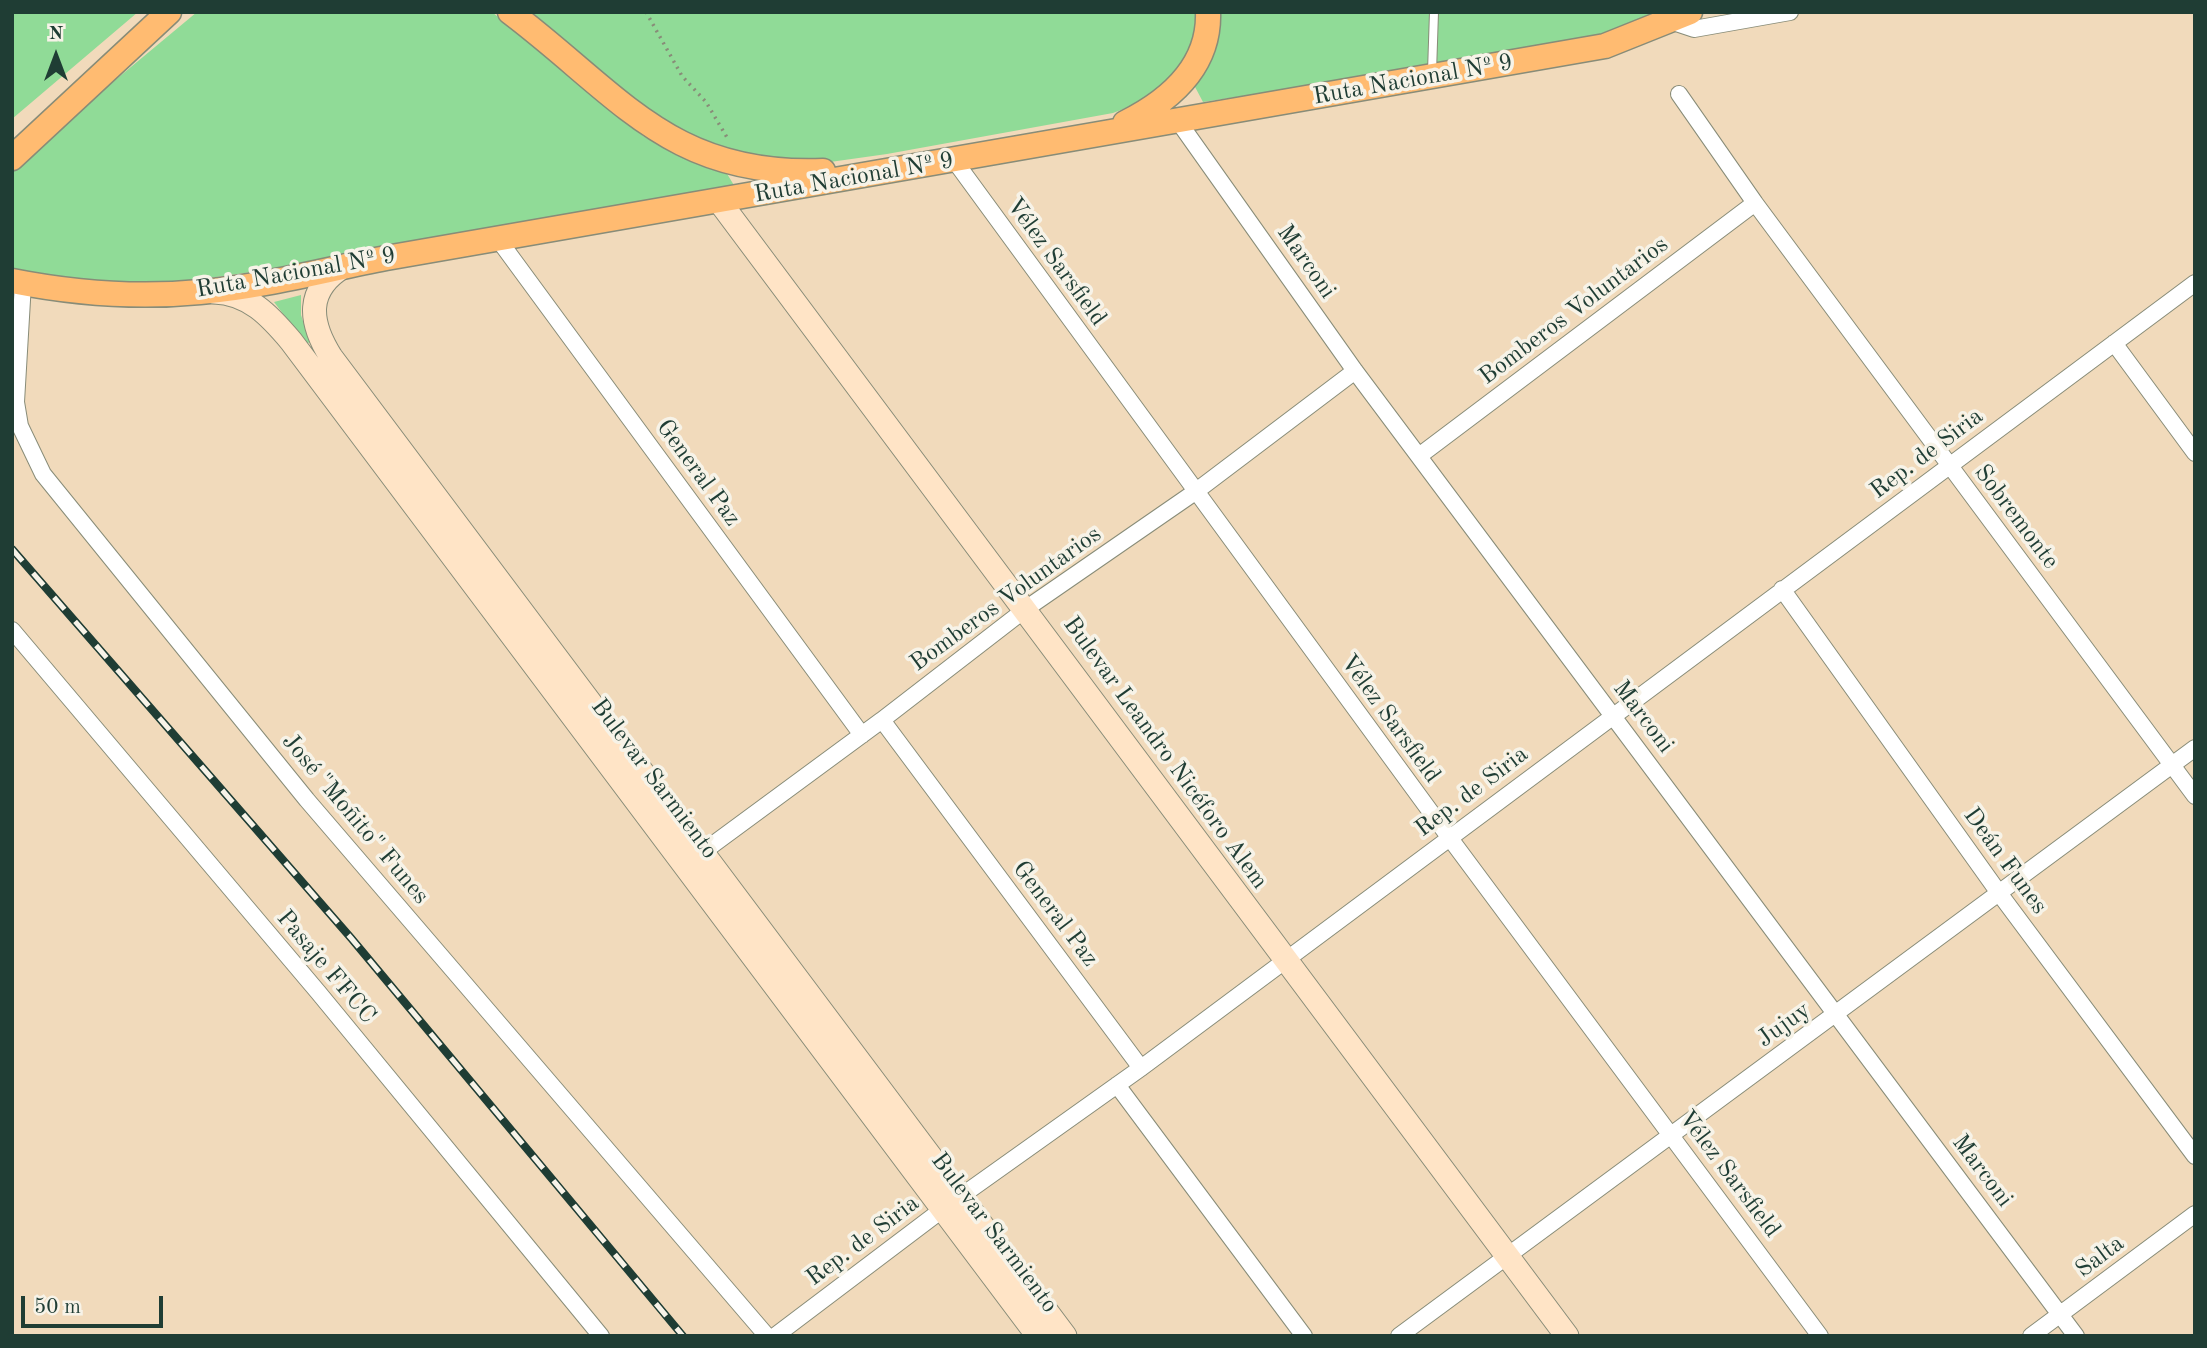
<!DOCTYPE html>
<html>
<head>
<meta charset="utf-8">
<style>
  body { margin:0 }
  #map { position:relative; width:2207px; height:1348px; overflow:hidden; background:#f1dabb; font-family:"Old Standard TT",serif }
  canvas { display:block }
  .frame { position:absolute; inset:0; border:14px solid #1f3d34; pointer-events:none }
  .north { position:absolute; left:21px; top:21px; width:70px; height:70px; -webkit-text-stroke:5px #f7f3e8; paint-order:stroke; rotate:0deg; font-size:19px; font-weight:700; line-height:28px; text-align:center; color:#1f3d34 }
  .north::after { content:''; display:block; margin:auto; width:24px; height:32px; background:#1f3d34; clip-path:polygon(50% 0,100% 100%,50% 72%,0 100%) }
  .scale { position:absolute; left:21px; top:1296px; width:142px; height:32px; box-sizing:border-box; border:4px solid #1f3d34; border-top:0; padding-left:9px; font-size:21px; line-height:24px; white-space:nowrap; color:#1f3d34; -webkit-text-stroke:5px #f7f3e8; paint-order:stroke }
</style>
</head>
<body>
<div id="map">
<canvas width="2207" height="1348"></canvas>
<div class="frame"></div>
<div class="north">N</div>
<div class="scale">50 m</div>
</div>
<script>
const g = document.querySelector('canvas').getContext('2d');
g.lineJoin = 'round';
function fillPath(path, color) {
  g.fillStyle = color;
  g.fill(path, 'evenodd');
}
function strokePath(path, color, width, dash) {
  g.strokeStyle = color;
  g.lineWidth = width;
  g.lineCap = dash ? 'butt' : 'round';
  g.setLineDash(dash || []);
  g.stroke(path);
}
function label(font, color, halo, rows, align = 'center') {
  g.font = font + ' "Old Standard TT",serif';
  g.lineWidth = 7;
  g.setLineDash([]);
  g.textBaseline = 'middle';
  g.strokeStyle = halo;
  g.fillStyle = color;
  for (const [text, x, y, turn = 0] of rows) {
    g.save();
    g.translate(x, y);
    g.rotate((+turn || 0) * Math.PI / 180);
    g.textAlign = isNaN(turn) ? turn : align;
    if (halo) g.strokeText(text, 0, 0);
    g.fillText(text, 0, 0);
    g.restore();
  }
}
const green = new Path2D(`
  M12,12H138L12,119Z
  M197,12H492L643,136L676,155L726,172L735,187L266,270L173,283L79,281L12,270V166Z
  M527,12H1195L1196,15C1193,66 1160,96 1113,113L887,154L823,163H769L671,129Z
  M1218,12H1664L1618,31L1534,52L1203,102L1194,85Z
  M301,295V315L310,342L306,344L274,302Z`);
const path = new Path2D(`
  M646,12L682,76L706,102L728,139`);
const lane = new Path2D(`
  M1432,72L1434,12`);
const street = new Path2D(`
  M1670,21L1694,29L1790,12
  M1679,94L1755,203L2195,796
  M1178,121L1355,371L2076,1336
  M954,160L1449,837L1820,1336
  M498,239L862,735
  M23,283L16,402L20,426L43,474L307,800L767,1336
  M2114,343L2195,453
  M1419,456L1755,203
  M1782,589L1999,893L2195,1156
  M12,630L318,992L601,1336
  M882,720L1141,1068
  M696,857L882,720L1027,608L1195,492L1355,371
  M1117,1085L1304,1336
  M775,1336L943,1209L1141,1068L2195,283
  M1399,1336L2195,748
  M2031,1336L2195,1214`);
const secondary = new Path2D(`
  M719,201L1567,1336
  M344,266C305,290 309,322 331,357L1065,1336
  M214,292C249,293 270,316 291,341L1038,1336`);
const primary = new Path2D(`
  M510,12C620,95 670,177 823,171
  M1125,123C1169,101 1210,67 1208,12
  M12,158L169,12
  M12,281C73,293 138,298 200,292C262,287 324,270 386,258L1605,46L1690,12`);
const rail = new Path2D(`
  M12,549L351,938L683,1336`);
const streetNames = [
  ["Ruta Nacional Nº 9",1413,80,-10],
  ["Ruta Nacional Nº 9",854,178,-10],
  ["Vélez Sarsfield",1056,262,54],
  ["Marconi",1306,262,55],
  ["Ruta Nacional Nº 9",296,273,-10],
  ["Bomberos Voluntarios",1574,311,-37],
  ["Rep. de Siria",1927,454,-37],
  ["General Paz",698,473,54],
  ["Sobremonte",2016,517,53],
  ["Bomberos Voluntarios",1006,599,-36],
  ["Marconi",1643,717,53],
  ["Vélez Sarsfield",1390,719,54],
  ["Bulevar Leandro Nicéforo Alem",1165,753,54],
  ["Bulevar Sarmiento",654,779,53],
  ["Rep. de Siria",1472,792,-37],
  ["José \"Moñito\" Funes",355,819,50],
  ["Deán Funes",2005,861,54],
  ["General Paz",1055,914,53],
  ["Pasaje FFCC",326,967,50],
  ["Jujuy",1784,1025,-36],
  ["Marconi",1982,1171,53],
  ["Vélez Sarsfield",1729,1174,53],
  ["Bulevar Sarmiento",994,1233,53],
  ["Rep. de Siria",863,1241,-37],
  ["Salta",2100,1257,-37]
];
fillPath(green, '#90db97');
strokePath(lane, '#888c78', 10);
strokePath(street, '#888c78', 18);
strokePath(secondary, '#888c78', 25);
strokePath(primary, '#888c78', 27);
strokePath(path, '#888c78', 3.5, [2, 5]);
strokePath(lane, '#fff', 8);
strokePath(street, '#fff', 16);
strokePath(secondary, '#ffe4c6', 23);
strokePath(primary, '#ffbb71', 24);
strokePath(rail, '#1f3d34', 8);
strokePath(rail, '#f7f3e8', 5, [16]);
label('24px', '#1f3d34', '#f7f3e8', streetNames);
</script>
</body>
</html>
